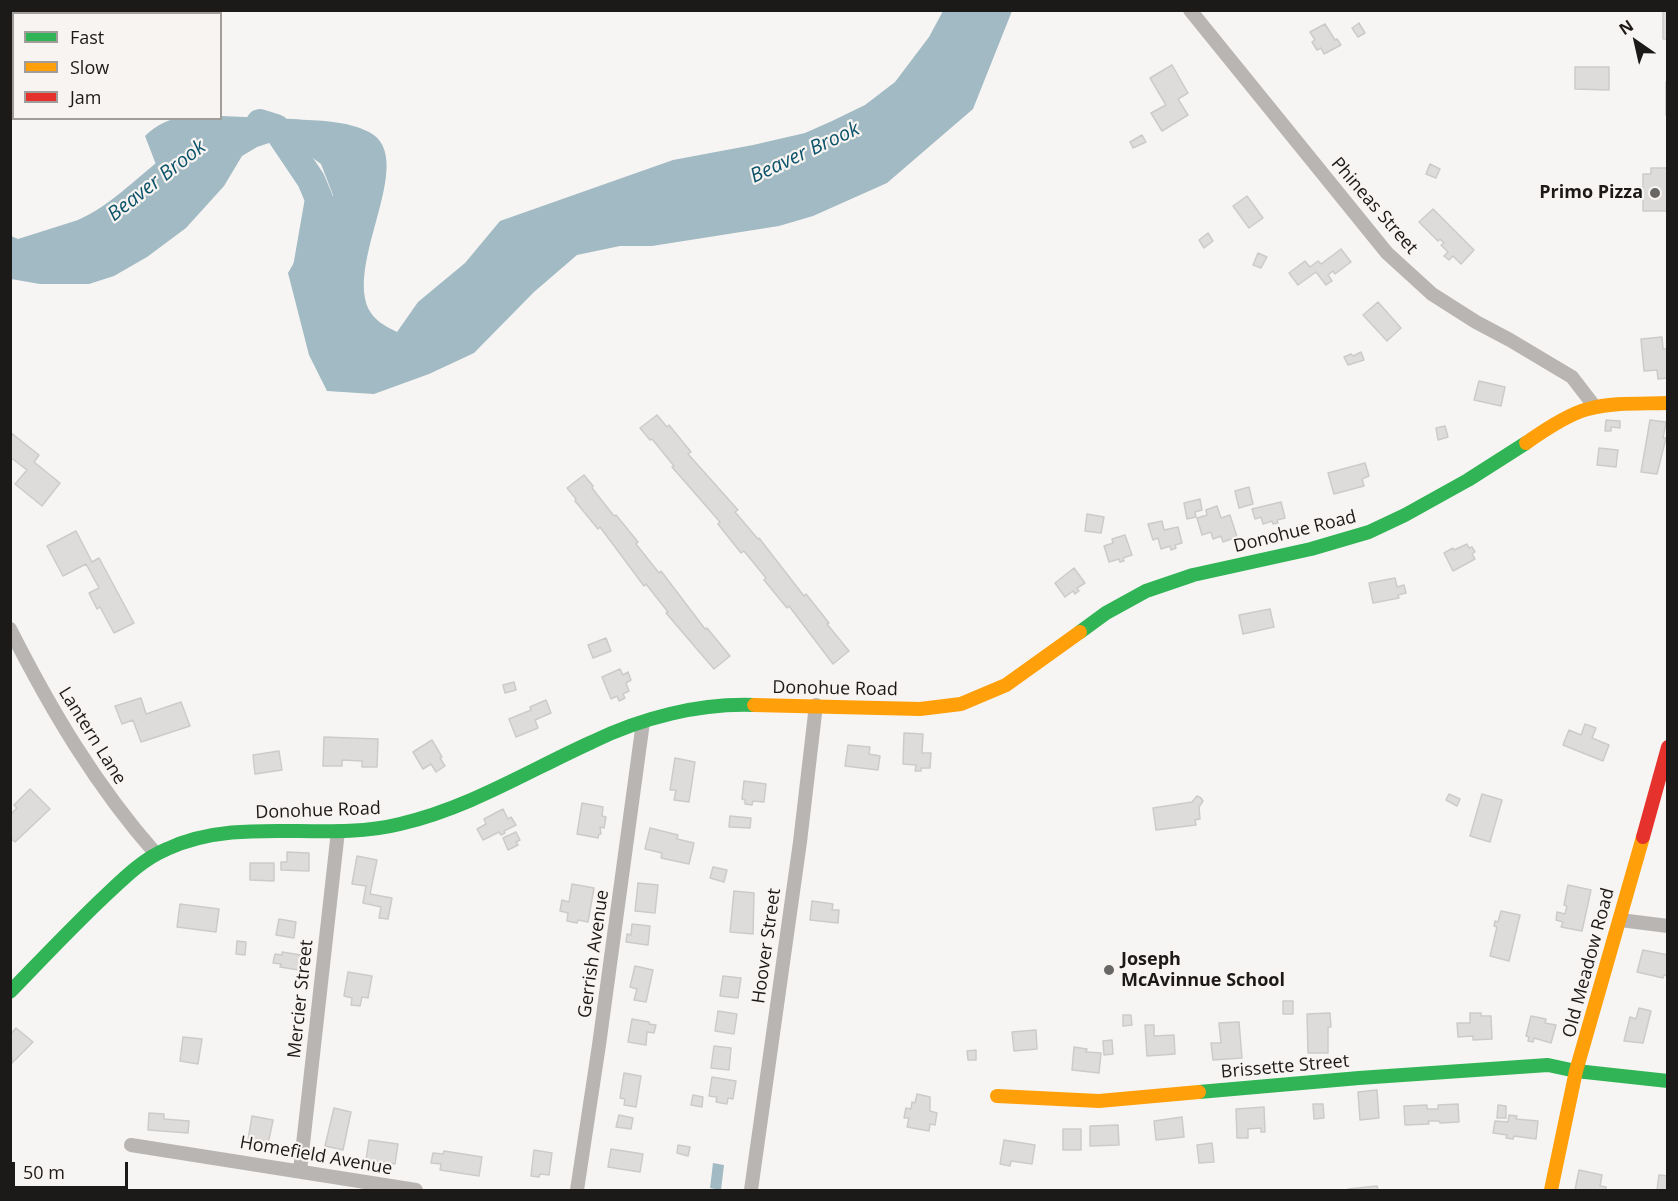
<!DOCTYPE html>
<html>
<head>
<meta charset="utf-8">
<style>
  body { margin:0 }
  #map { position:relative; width:1678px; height:1201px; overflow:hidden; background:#f7f5f3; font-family:"Open Sans",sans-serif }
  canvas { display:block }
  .frame { position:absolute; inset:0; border:12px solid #1b1a19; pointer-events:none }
  .legend { position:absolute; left:12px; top:12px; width:210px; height:108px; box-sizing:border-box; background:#f8f4f2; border:2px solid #a09d9b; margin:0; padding:8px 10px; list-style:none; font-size:18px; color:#1b1a19 }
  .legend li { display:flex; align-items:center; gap:12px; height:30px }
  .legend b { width:30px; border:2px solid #a09d9b }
  .north { position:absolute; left:1606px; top:12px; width:60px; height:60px; -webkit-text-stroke:4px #f8f4f2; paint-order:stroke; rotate:326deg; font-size:16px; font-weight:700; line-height:24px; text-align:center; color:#1b1a19 }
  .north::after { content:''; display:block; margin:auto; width:21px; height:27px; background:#1b1a19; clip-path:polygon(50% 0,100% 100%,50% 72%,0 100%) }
  .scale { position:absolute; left:12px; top:1162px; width:116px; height:27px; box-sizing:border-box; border:3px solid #1b1a19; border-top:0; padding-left:8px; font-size:18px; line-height:21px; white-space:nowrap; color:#1b1a19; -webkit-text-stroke:4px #f8f4f2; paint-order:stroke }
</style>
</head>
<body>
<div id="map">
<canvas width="1678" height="1201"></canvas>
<div class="frame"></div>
<ul class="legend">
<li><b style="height:8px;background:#30b455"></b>Fast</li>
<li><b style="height:8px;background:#ff9f0a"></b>Slow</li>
<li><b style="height:8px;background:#e5322d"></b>Jam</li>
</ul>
<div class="north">N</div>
<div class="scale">50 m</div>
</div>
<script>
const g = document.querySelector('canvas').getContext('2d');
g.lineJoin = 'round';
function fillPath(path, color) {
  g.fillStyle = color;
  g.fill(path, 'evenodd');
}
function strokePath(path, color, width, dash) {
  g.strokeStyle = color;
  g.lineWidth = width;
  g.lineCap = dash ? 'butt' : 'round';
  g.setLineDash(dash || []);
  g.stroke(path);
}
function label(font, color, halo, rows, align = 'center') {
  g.font = font + ' "Open Sans",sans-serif';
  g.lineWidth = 4.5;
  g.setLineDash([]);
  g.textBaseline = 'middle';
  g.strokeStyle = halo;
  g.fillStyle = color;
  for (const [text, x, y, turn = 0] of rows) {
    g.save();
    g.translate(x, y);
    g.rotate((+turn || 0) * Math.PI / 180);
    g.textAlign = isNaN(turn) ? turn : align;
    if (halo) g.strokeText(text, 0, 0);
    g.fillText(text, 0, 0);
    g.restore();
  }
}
const water = new Path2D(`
  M943,11H1012L973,109L887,183L813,216L779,226L652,246H620L577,255L534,292L474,353L429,374L374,394L327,391L309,355L288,273L333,195L321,164L306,153L288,145L272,142L257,147L242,156L224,186L186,228L147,257L114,276L89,284H40L11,279V236L18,239L97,214L133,210L152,195L160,175L145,136C171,112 188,118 220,118L221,116C245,117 269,118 293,119C319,121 345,120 369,132C420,158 341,267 371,313C377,322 387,327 397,332L418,302L465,263L500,221L673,160L753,145L805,133L832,121L865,105L895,82L929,37Z
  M713,1163L724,1165L721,1190L710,1188Z`);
const stream = new Path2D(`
  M182,10L183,14`);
const river = new Path2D(`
  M260,123L276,128L311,180L319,199L307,268
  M87,231C122,216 156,178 189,155`);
const building = new Path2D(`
  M1663,10H1668V39H1663Z
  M1359,23L1365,33L1358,37L1352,28Z
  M1325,24L1335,40L1337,39L1341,45L1324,54L1321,48L1317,50L1312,42L1315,40L1310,32Z
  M1172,65L1188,93L1178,99L1188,115L1162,131L1151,113L1166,105L1150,78Z
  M1575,67H1609V90L1575,89Z
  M1666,82H1668V115H1666Z
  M1142,135L1146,142L1133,148L1130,142Z
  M1430,164L1440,169L1436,178L1426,174Z
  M1651,168H1668V211H1643V174H1651Z
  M1247,196L1263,218L1249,228L1233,206Z
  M1433,209L1474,250L1461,264L1453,256L1449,260L1444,256L1448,252L1441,245L1444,243L1440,239L1438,241L1419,222Z
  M1208,233L1213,241L1204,248L1199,240Z
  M1341,249L1351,262L1335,274L1333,271L1328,275L1332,281L1326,285L1316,272L1298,285L1289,273L1305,261L1310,267L1318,261L1321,264Z
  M1258,253L1267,257L1261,268L1253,265Z
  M1378,302L1401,328L1387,341L1363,315Z
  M1662,337L1663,349H1668V378L1658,379L1657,370L1644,371L1641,339Z
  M1361,352L1364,360L1348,365L1344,357L1351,354L1353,356Z
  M1479,381L1505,387L1501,406L1474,400Z
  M657,415L667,427L669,425L691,452L688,454L738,510L735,512L758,539L759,538L804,596L806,594L829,623L827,624L849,651L833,664L789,606L787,608L764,580L766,578L744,551L741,553L718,524L720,522L672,467L674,466L652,439L650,440L640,428Z
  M1606,420L1620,421V428L1611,427V431H1605Z
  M1650,420L1666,422L1663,438H1666L1657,474L1641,472Z
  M1445,426L1448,437L1438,440L1436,428Z
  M10,432L39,455L34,462L60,483L42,506L15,484L27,470L10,457Z
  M1599,448L1618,450L1616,467L1597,465Z
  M1365,463L1369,476L1362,479L1364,486L1334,494L1328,473Z
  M584,475L593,486L592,488L614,516L616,515L638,542L636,544L659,573L661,571L705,629L707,628L730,656L714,669L666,613L668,612L646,584L644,586L600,527L598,529L575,501L576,499L567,488Z
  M1249,487L1253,504L1239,508L1235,491Z
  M1200,499L1202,510L1195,512L1196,517L1187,519L1184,503Z
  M1281,502L1285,518L1277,520L1278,523L1273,524L1272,521L1263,524L1261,517L1255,519L1252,509Z
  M1217,506L1221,518L1230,515L1237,537L1223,542L1221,536L1213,539L1211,532L1202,535L1197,518L1207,515L1206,510Z
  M1087,514L1104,517L1101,533L1085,531Z
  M1162,521L1164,530L1178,527L1182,543L1175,545L1176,548L1171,550L1170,546L1161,549L1158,538L1153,540L1148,524Z
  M76,531L92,562L99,558L134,623L114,633L100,607L97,609L89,593L99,588L86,564L63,576L47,546Z
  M1125,535L1132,555L1123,558L1124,561L1120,562L1119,559L1109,562L1104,546L1113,543L1112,539Z
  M1467,544L1469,548L1472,547L1475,552L1472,554L1475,559L1453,571L1444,553L1453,548L1454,550Z
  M1074,568L1085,583L1077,588L1079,591L1075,594L1073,591L1065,597L1055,583Z
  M1395,578L1397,587L1404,585L1406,593L1398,595L1399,598L1373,603L1369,583Z
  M1270,609L1274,627L1243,634L1239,615Z
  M606,638L611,651L593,658L588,645Z
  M620,669L623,675L628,672L631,680L626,683L629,691L623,694L625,698L619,701L617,696L611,699L602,677Z
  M514,682L516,690L505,693L503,685Z
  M141,698L146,714L181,702L190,726L141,742L133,720L122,724L115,706Z
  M546,700L551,713L535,720L538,728L516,737L509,719L531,710L530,707Z
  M1585,724L1596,728L1592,738L1609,745L1603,761L1563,745L1569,730L1581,735Z
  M904,733L923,734L922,753H931L930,768H921V771H915L916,765L903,764Z
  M324,737L378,739L377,767H362V761L342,760V766H323Z
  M432,740L442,757L440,758L445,766L436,772L431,764L423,769L413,752Z
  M848,745L870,747L869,754L880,756L878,770L845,766Z
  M279,751L282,770L255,774L253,755Z
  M675,758L695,762L689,802L674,800L676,790H670Z
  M744,781L766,784L764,802L753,801L752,805L745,804V800L742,799Z
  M30,789L50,809L15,842L10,838V815L17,808L14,805Z
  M1449,794L1460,799L1457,806L1446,800Z
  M1482,794L1502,800L1490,842L1470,836Z
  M1197,796L1201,798L1203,801L1199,807L1200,819L1195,820L1196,825L1156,830L1153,808L1192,802Z
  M582,803L603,807L602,816L606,817L604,828L600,827L601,834H599L598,838L577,834Z
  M503,809L508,819L511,817L516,825L504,831L505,833L501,835L499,832L483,840L477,829L486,824L484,819Z
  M730,816L751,818L750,828L729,827Z
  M650,828L678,835L677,839L694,843L689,864L661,858L662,853L645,849Z
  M516,832L520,840L516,842L518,845L508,850L503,838Z
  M287,852L309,853V871L281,870V862H287Z
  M357,856L377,860L370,894L392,898L388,919L379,918L381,907L363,903L366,886L352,884Z
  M250,863H274V881L250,880Z
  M713,867L727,870L724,882L710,878Z
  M638,883L658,885L655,913L635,911Z
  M572,884L594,888L588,922L578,920L577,923L567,921L568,913L560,911L562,900L569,902Z
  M1568,885L1591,890L1582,931L1561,927L1563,922L1556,920L1557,912L1565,914L1567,906L1564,905Z
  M734,891L754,893L753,934L730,932Z
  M812,901L833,904L832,910H839L838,923L810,920Z
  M180,904L219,909L216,932L177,927Z
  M1501,911L1520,915L1509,961L1490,956L1497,927L1494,926L1495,921L1498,922Z
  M279,919L296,922L294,938L276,935Z
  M632,924L650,926L648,945L626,942L627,934L631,935Z
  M237,941L246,942L245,955L236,954Z
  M1643,950L1668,955V976L1664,975L1663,978L1637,972Z
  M282,952L301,955L299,970L280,967L281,964L273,963L275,954L282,955Z
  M635,966L653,970L646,1002L634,1000L637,989L630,987Z
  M348,972L372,976L368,998L362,997L360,1006L351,1005L352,998L344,996Z
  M723,976L741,978L738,998L720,996Z
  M1283,1001H1293V1014H1283Z
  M1639,1008L1651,1011L1643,1043L1624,1041L1630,1017L1636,1019Z
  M718,1011L737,1014L734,1034L715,1031Z
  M1330,1013L1331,1027H1328V1053H1308L1307,1014Z
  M1470,1013H1481V1016H1491L1492,1039L1473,1040V1036L1458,1037L1457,1023H1470Z
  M1123,1015H1131L1132,1025L1123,1026Z
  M1531,1016L1546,1019L1545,1023L1556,1025L1551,1043L1534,1038L1533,1042L1528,1041L1529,1037L1526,1036Z
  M632,1019L649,1022V1024L656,1025L654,1033L647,1032L646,1045L628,1042Z
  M1239,1022L1242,1058L1213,1060L1211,1043H1221L1219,1023Z
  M1145,1025H1154V1036L1174,1035L1175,1054L1147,1056Z
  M16,1028L33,1042L12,1063L10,1035Z
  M1036,1030L1037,1049L1014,1051L1012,1032Z
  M183,1037L202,1039L198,1064L180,1061Z
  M1112,1040L1113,1054L1104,1055L1103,1041Z
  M714,1046L731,1048L729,1070L711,1068Z
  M1074,1047L1087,1049L1086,1052L1101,1053L1099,1073L1072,1070Z
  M976,1050V1060H968L967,1051Z
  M624,1073L641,1076L636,1107L624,1105L625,1099L620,1098Z
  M712,1077L736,1081L733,1099L728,1098L727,1104L716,1102L717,1097L709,1096Z
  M1377,1090L1379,1118L1360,1120L1358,1092Z
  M917,1094L930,1097V1111L937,1113L935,1125L930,1124L929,1131L907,1127L909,1118H904L906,1108L911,1109L912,1102L915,1103Z
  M693,1095L703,1097L702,1107L691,1105Z
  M1313,1104H1323L1324,1118L1314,1119Z
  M1458,1104L1459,1122L1440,1123L1439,1121H1428L1429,1124L1405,1125L1404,1106L1427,1105V1109H1438V1105Z
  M1498,1105L1506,1106V1118H1497Z
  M1264,1107L1265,1132H1261V1128L1248,1129V1138H1237L1236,1109Z
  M334,1108L351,1112L343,1150L325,1146Z
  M149,1113L164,1114V1119L189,1121L188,1133L148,1130Z
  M619,1115L633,1118L631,1129L616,1127Z
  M1509,1115L1517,1116L1516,1119L1538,1121L1536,1139L1514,1136L1513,1139L1506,1138L1507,1135L1493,1133L1495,1121L1508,1122Z
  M252,1116L273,1120L268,1144L248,1140Z
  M1182,1117L1184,1137L1156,1140L1154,1121Z
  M1118,1125L1119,1145L1090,1146V1126Z
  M1063,1129H1081V1150H1063Z
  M369,1140L398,1144L395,1164L366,1160Z
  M1004,1140L1035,1145L1032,1164L1011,1161L1010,1166L1000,1164Z
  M1212,1143L1214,1162L1199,1163L1197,1145Z
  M678,1145L690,1147L688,1156L677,1153Z
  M611,1149L643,1154L640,1172L608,1167Z
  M534,1150L552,1153L549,1175L540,1174L539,1177L531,1176Z
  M444,1151L482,1157L479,1176L440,1170L441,1164L431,1163L433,1153L443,1154Z
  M1579,1170L1602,1175L1600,1186L1606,1187V1190H1575Z
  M1659,1175L1668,1176V1190H1657Z
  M1377,1186L1378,1190H1348V1189Z`);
const street = new Path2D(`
  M1190,10L1387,253L1432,294L1476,322L1510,340L1572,377L1595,407
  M10,629C51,710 96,786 156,854
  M1620,920L1668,926
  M131,1145L416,1190
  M300,1171L338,831
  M577,1190L599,1045L643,722
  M751,1190L800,842L816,705`);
const fast = new Path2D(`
  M1080,632L1106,613L1146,591L1193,575L1311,549L1369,532L1405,515L1468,480L1526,443
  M10,992C42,959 73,926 106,895C125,877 143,859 167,849C240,815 324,843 400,824C469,808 528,771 592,742C641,718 699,703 754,705
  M1199,1092L1359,1078L1548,1065L1576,1071L1668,1081`);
const slow = new Path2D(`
  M1526,443C1543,431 1568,414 1588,409C1614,402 1641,404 1668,403
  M754,705L920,709L961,704L1006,685L1080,632
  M997,1096L1099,1101L1199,1092
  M1551,1190L1576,1071L1643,837`);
const jam = new Path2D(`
  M1643,837L1668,747`);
const markers = [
  [1655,193,6,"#686765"],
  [1109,970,6,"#686765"]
];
const poiNames = [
  ["Primo Pizza",1643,193],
  ["Joseph",1121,960,"left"],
  ["McAvinnue School",1121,981,"left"]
];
const streetNames = [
  ["Phineas Street",1374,206,49],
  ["Donohue Road",1295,532,-14],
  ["Donohue Road",835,689,1],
  ["Lantern Lane",92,736,58],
  ["Donohue Road",318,811,-2],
  ["Hoover Street",767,946,-82],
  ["Gerrish Avenue",594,954,-82],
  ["Old Meadow Road",1589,963,-75],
  ["Mercier Street",301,999,-84],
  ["Brissette Street",1285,1067,-5],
  ["Homefield Avenue",316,1156,10]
];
const waterNames = [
  ["Beaver Brook",805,153,-25],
  ["Beaver Brook",157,181,-38]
];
fillPath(water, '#a1bac3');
strokePath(stream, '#a1bac3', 4.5);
strokePath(river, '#a1bac3', 28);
fillPath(building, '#dedcda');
strokePath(building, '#cdcbca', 1.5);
strokePath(street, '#b9b5b2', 14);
strokePath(fast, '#30b455', 14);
strokePath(slow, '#ff9f0a', 14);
strokePath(jam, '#e5322d', 14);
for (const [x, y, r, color] of markers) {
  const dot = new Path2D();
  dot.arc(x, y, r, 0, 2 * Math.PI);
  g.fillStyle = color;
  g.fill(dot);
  strokePath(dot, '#f8f4f2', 2);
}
label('bold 18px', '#1b1a19', '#f8f4f2', poiNames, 'right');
label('18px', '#1b1a19', '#f8f4f2', streetNames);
label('italic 20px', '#0d546b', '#f8f4f2', waterNames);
</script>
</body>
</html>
